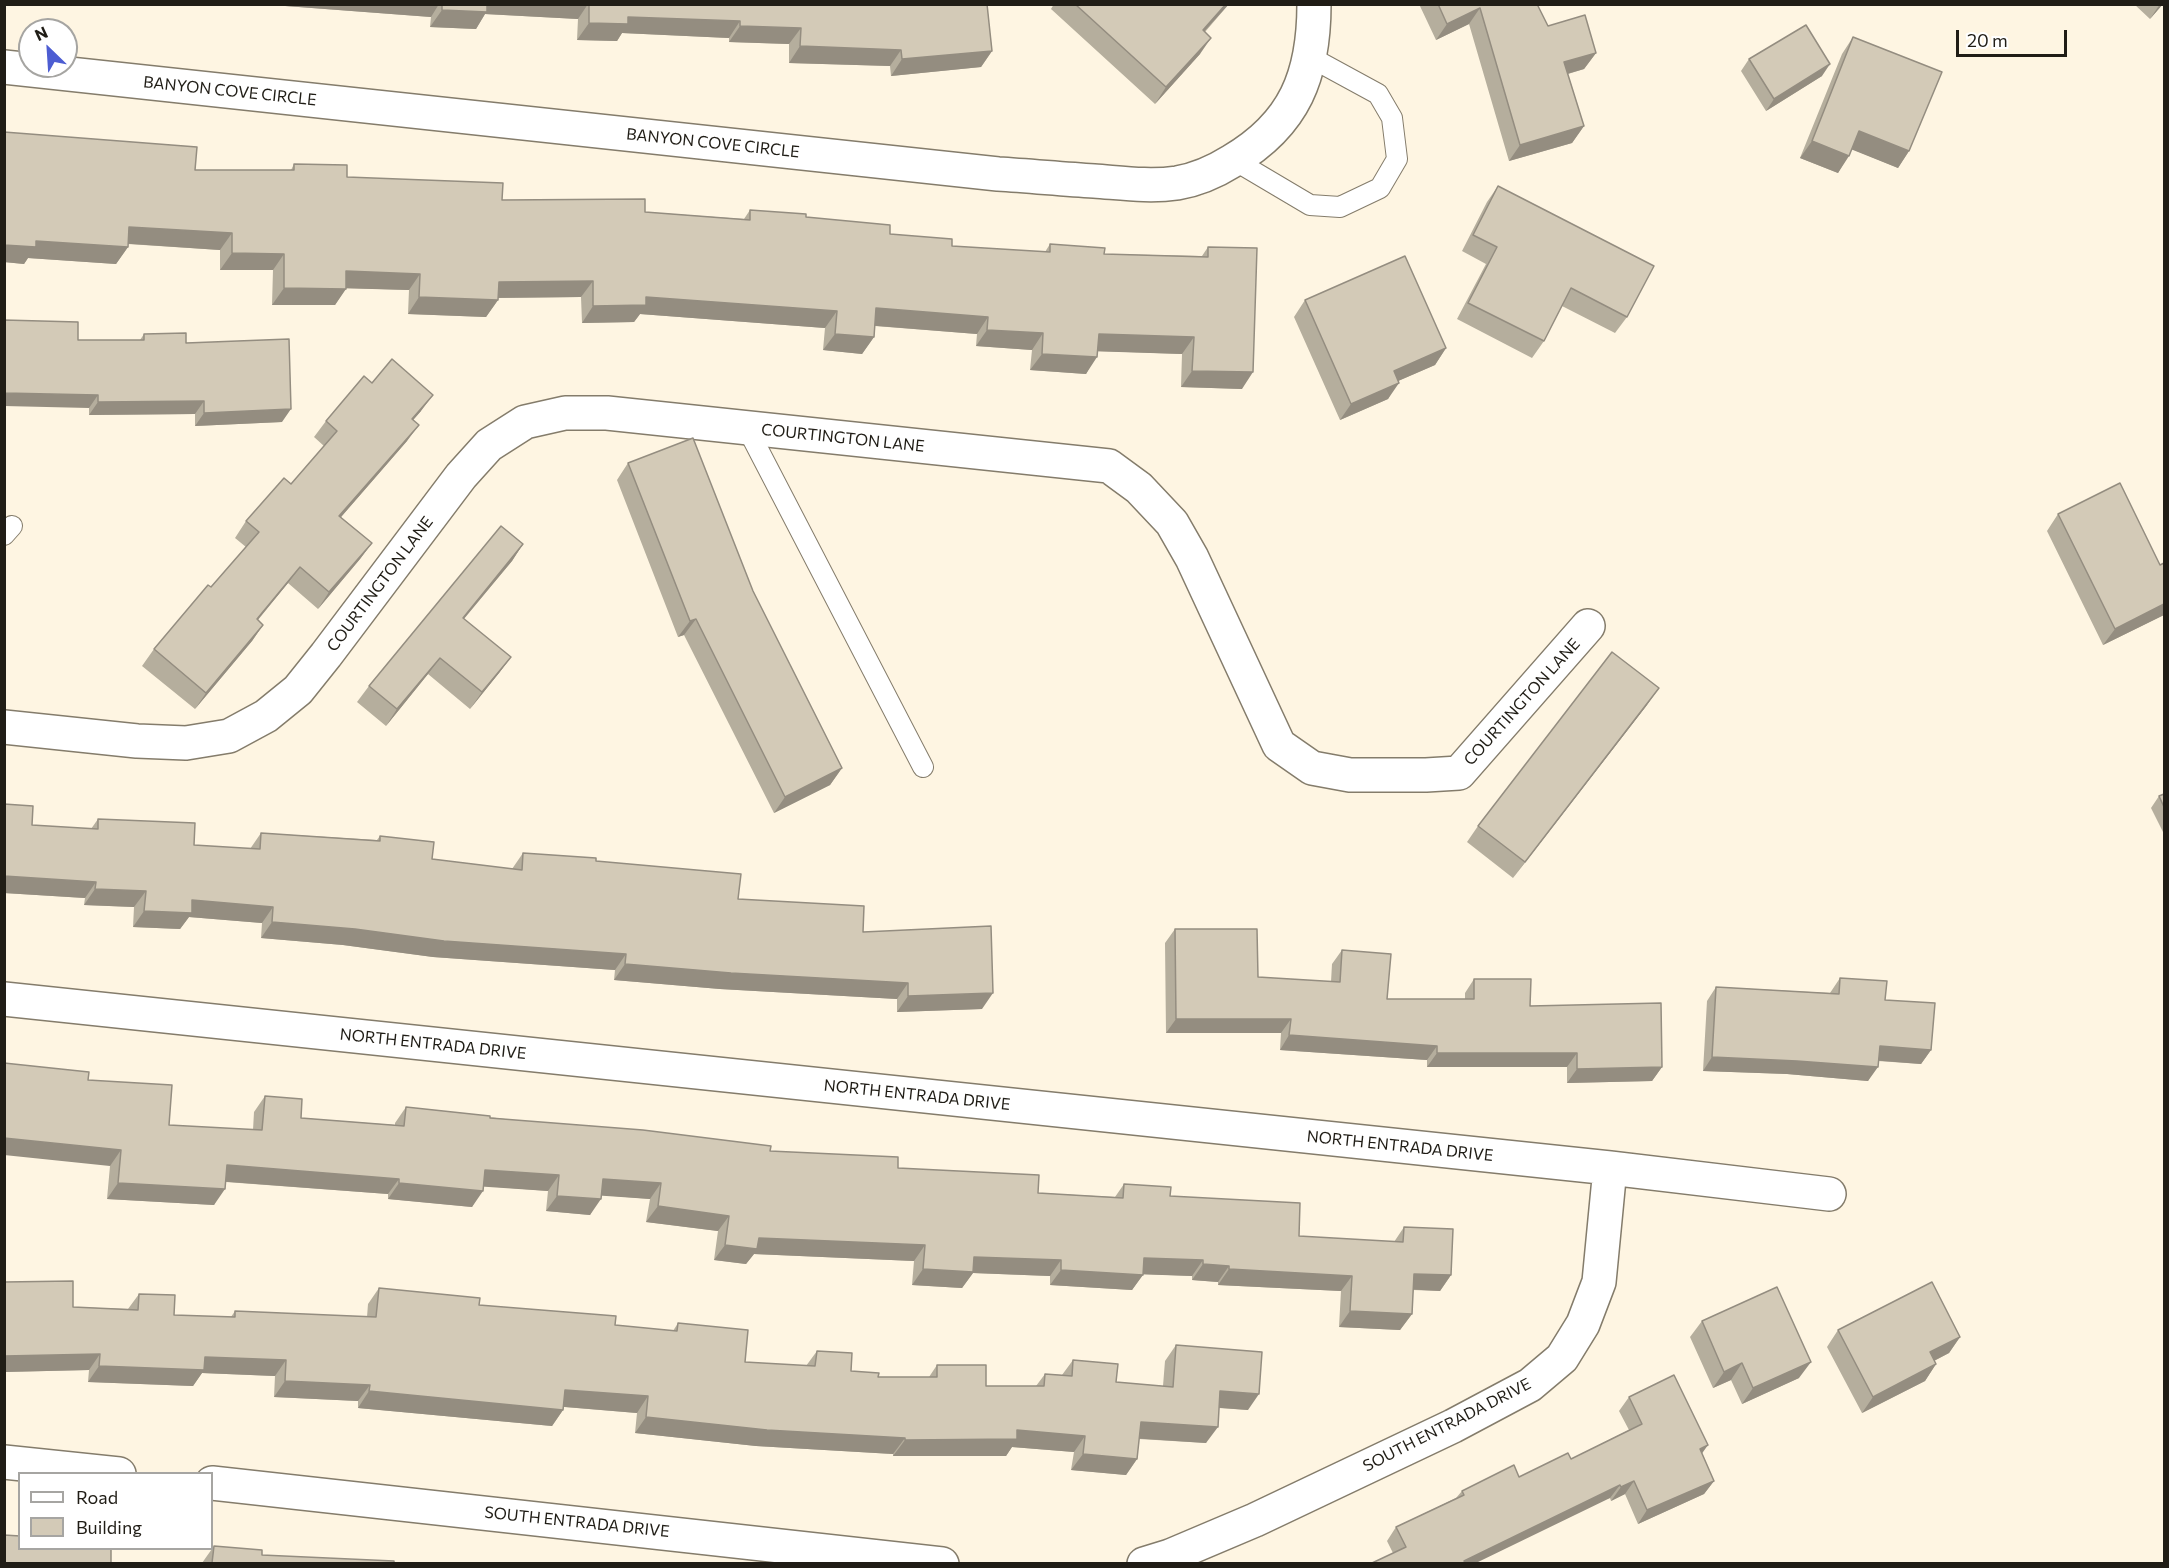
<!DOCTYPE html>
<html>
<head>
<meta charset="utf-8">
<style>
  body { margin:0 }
  #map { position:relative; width:2169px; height:1568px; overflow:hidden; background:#fef5e2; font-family:Commissioner,sans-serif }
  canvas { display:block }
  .frame { position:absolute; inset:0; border:6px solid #201d16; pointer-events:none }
  .legend { position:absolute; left:18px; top:1472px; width:195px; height:78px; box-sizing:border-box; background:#fff; border:2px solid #a6a5a2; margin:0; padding:8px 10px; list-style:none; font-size:18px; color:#201d16 }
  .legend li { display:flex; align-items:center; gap:12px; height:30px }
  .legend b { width:30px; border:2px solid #a6a5a2 }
  .north { position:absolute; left:18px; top:18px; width:60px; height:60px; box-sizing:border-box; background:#fff; border:2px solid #a6a5a2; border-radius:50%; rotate:335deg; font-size:16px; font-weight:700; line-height:24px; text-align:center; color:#201d16 }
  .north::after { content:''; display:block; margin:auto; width:21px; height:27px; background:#4d5dd2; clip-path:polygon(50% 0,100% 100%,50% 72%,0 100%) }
  .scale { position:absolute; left:1956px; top:30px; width:111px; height:27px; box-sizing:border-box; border:3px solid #201d16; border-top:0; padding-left:8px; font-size:18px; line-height:21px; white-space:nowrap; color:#201d16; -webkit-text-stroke:4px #fff; paint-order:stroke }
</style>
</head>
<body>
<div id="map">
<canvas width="2169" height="1568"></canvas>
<div class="frame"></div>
<ul class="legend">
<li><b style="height:8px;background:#fff"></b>Road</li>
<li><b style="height:16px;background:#d3cab7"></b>Building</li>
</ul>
<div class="north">N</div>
<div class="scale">20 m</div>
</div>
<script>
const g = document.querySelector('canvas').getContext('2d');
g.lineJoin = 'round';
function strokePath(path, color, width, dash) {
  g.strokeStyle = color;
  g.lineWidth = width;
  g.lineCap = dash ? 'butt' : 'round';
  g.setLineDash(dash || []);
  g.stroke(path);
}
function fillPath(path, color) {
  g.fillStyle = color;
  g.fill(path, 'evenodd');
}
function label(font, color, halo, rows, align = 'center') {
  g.font = font + ' Commissioner,sans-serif';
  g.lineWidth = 4.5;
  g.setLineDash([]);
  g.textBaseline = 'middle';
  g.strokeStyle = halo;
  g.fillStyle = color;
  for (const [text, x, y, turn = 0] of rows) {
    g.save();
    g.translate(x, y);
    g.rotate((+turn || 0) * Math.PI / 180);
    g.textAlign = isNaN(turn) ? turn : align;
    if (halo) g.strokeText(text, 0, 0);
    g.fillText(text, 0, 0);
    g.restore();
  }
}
const lane = new Path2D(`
  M1234,160L1310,205L1340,207L1380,188L1397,159L1392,118L1378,94L1310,57
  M747,428L923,767
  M4,535L12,526`);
const street = new Path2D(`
  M4,67L998,174C1030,176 1062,179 1094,181C1122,183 1149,187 1177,183C1195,180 1216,171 1232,161C1295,124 1314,75 1314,4
  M4,727L137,741L186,743L229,736L266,716L298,690L326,655L461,476L489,445L525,422L565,413H607L1109,466L1139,488L1172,523L1192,558L1279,745L1312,768L1350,775H1426L1459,773L1588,626
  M4,999L1610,1168L1829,1194
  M4,1462L119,1474
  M212,1483L942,1564
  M1144,1564L1170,1556L1255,1520L1453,1426L1530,1385L1562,1358L1583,1324L1599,1282L1610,1168`);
const wall = new Path2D(`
  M272,4H987L992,51L981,67L891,76L890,66L789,63V44L729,42V38L622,33L617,41L577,40L578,19L485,14L476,29L430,27L431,17L272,5Z
  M1054,4H1229L1205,32L1200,54L1155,104L1051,9Z
  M1419,4H1537L1548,26L1596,53L1584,69L1568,74L1584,126L1572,143L1509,161L1469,24L1436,40Z
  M2134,4H2163L2150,19Z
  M1853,37L1909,151L1898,168L1852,149L1838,173L1800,158L1842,54Z
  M1749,59L1822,76L1766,111L1741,71Z
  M294,164L347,177L502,200L645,212L744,219L750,210L806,217L952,246L1045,252L1050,244L1104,254L1202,256L1208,247L1242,389L1181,387L1182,354L1098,351L1086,374L1030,370L1032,350L976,346L977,334L875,326L874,337L862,354L823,350L825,328L640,314L634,322L582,323L581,297L498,298V300L486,317L408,314L409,290L346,288L335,305H272L273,270H220V250L128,244V247L116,264L28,258L24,264L4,262L195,170H291Z
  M1498,186L1627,317L1615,333L1562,306L1544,341L1532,358L1457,319L1486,264L1462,251L1487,202Z
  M1305,300L1446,348L1435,365L1398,381L1388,399L1340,420L1294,317Z
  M144,334L186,343L282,422L195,426V414L89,415V408L78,340H140Z
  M372,383L421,411L413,420L407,441L341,517L372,543L360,559L318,609L288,583L258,620L263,625L252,641L195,709L142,666L154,649L211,587L246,547L235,538L246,521L291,484L324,446L314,437L326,421Z
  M628,463L753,591L842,768L830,785L774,813L684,635L678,637L617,480Z
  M2058,514L2160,565L2164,563V615L2103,645L2047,531Z
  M523,544L512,561L464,619L511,657L499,673L470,709L428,674L386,726L357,702L369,686Z
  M1647,705L1513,878L1467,842L1478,826Z
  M2164,794V834L2151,808L2159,796Z
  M4,804L32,825L91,829L98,819L194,845L250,849L261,833L377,840L380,836L432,859L512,869L523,853L596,861L863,932L982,1009L897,1012V999L720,989L614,980L615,970L433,957L343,945L261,938L262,923L189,917L180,929L133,927L134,907L84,905L85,898L4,893Z
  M1175,929L1258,977L1331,982L1332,964L1342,950L1387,999H1465V993L1474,979L1662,1067L1652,1081L1567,1083V1067H1427V1060L1280,1050L1281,1033H1166L1165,943Z
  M1840,978L1885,1000L1931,1050L1921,1064L1878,1061L1868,1081L1787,1074L1703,1071L1707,1001L1716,987L1830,993Z
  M88,1080L169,1125L253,1130L254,1112L265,1096L301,1118L395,1125V1123L406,1107L770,1151L898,1168L1038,1193L1115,1197L1124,1184L1170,1196L1299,1236L1394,1242L1404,1227L1451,1275L1440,1291L1413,1290L1412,1314L1400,1330L1339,1327L1341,1291L1218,1285V1282L1192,1280V1276L1143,1274L1132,1290L1050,1285V1276L973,1273L962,1288L912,1285L914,1261L754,1254L746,1264L714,1260L718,1231L646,1222L650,1199L601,1195L590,1215L546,1211L548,1191L484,1186L472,1207L388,1199V1194L226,1182L214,1205L107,1199L110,1166Z
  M4,1282L73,1307L128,1309L139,1294L174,1315L231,1317L235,1311L367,1317L368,1304L379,1288L479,1305L615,1325L673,1331L678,1323L745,1362L806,1366L817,1351L851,1371L878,1377H929L937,1365L986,1386H1036L1045,1374L1062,1375L1073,1360L1116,1382L1163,1386L1165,1361L1176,1345L1248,1410L1219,1408L1206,1443L1139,1439L1137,1459L1126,1475L1071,1470L1074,1452L1012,1447L1006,1456H893V1454L756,1446L635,1433L637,1413L564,1407L563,1410L552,1426L358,1408V1401L274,1397L275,1376L202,1373L193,1386L88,1382L89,1370L4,1372Z
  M1702,1321L1799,1378L1742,1404L1731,1380L1713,1388L1690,1337Z
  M1838,1330L1960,1337L1949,1353L1934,1361L1936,1364L1925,1381L1862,1413L1827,1347Z
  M1629,1397L1702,1453L1714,1481L1704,1494L1638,1524L1625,1494L1611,1501L1610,1498L1393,1553L1387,1541L1396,1527L1456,1498L1462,1491L1519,1477L1571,1459L1629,1430L1619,1411Z
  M214,1546L262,1555L394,1563H202Z`);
const shadedWall = new Path2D(`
  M273,4H439L431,17L272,5Z
  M483,4H588L578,19L485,14L476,29L430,27L442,10Z
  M1226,4H1229L1191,46L1203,30Z
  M2160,4H2163L2150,19Z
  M1480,8L1469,24L1436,40L1447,24Z
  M628,17L740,21L729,38L622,33L617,41L577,40L589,23Z
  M740,26L801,28L789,44L729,42Z
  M1211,38L1200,54L1155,104L1166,87Z
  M800,46L901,50L890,66L789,63Z
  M992,51L981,67L891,76L902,59Z
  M1596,53L1584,69L1553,78L1564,62Z
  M1830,64L1822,76L1766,111L1774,99Z
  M1584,126L1572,143L1509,161L1520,145Z
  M1859,131L1909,151L1898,168L1848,148Z
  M1812,141L1849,156L1838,173L1800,158Z
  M129,227L232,233L220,250L117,243Z
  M36,241L128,247L116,264L28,258L24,264L4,262V245Z
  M232,253L284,254L273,270H220Z
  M346,271L420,274L409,290L335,288Z
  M593,281L581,297L487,298L499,282Z
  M284,288L346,289L335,305H272Z
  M419,297L498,300L486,317L408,314Z
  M646,297L837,311L825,328L640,314L634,322L582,323L593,306Z
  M876,308L988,317L977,334L865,325Z
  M987,330L1043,333L1032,350L976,346Z
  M835,334L874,337L862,354L823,350Z
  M1099,334L1194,337L1182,354L1087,351Z
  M1446,348L1435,365L1382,388L1394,371Z
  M1042,354L1097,357L1086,374L1030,370Z
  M1192,371L1253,372L1242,389L1181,387Z
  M1399,383L1388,399L1340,420L1351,404Z
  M4,393L98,395L89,408L4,406Z
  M433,395L421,411L400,435L412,419Z
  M204,401L195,414L89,415L98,402Z
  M291,409L282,422L195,426L204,413Z
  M419,425L407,441L328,532L339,516Z
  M372,543L360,559L318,609L329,592Z
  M523,544L512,561L451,634L463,618Z
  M300,567L288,583L245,635L257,619Z
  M2164,604V615L2103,645L2115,629Z
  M696,619L684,635L678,637L690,621Z
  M263,625L252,641L195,709L206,693Z
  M511,657L499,673L470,709L482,692Z
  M440,658L428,674L386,726L397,709Z
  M1659,688L1647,705L1513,878L1525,862Z
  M842,768L830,785L774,813L785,797Z
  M4,876L96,882L85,898L4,893Z
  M95,889L146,891L134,907L84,905Z
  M192,900L273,907L262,923L189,917L180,929L133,927L144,911Z
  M272,922L355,929L626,954L615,970L433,957L343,945L261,938Z
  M625,964L908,983L897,999L720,989L614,980Z
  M993,993L982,1009L897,1012L908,996Z
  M1176,1019H1291L1281,1033H1166Z
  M1289,1035L1437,1046L1427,1060L1280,1050Z
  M1880,1046L1931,1050L1921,1064L1870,1060Z
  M1437,1053H1577L1567,1067H1427Z
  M1712,1057L1797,1061L1878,1067L1868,1081L1787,1074L1703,1071Z
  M1662,1067L1652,1081L1567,1083L1577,1069Z
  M4,1138L121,1150L110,1166L4,1155Z
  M227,1165L399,1179L388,1194L216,1181Z
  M485,1170L559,1175L548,1191L474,1186Z
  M603,1179L661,1183L650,1199L592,1195Z
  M118,1183L225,1189L214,1205L107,1199Z
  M399,1183L483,1191L472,1207L388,1199Z
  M557,1196L601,1199L590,1215L546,1211Z
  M658,1206L729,1216L718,1231L646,1222Z
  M759,1238L925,1245L914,1261L754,1254L746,1264L714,1260L725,1245Z
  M974,1257L1061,1260L1050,1276L973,1273L962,1288L912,1285L923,1269Z
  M1144,1258L1203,1260L1192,1276L1133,1274Z
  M1203,1264L1229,1266L1218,1282L1192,1280Z
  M1229,1269L1352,1276L1341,1291L1218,1285Z
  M1061,1270L1143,1275L1132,1290L1050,1285Z
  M1414,1274L1451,1275L1440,1291L1403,1289Z
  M1350,1311L1412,1314L1400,1330L1339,1327Z
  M1960,1337L1949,1353L1918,1369L1930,1352Z
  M100,1354L89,1370L4,1372V1356Z
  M205,1357L286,1360L275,1376L202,1373L193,1386L88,1382L99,1366Z
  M1811,1362L1799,1378L1742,1404L1753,1388Z
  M1742,1363L1731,1380L1713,1388L1724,1372Z
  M1936,1364L1925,1381L1862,1413L1873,1397Z
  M285,1381L370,1385L358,1401L274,1397Z
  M565,1390L648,1396L637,1413L554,1406Z
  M369,1391L563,1410L552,1426L358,1408Z
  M1220,1391L1259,1394L1248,1410L1209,1407Z
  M646,1417L905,1438L893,1454L756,1446L635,1433Z
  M1141,1422L1218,1427L1206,1443L1130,1438Z
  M1017,1430L1085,1436L1074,1452L1012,1447L1006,1456H893L905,1440Z
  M1708,1445L1698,1459L1700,1449Z
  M1083,1454L1137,1459L1126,1475L1071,1470Z
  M1634,1481L1625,1494L1611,1501L1621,1487Z
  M1714,1481L1704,1494L1638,1524L1647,1510Z
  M1620,1485L1610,1498L1476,1563H1462L1464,1561Z`);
const building = new Path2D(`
  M442,4H487V12L442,10Z
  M589,4H987L992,51L902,59L901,50L800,46L801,28L740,26V21L628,17V24L589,23Z
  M1075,4H1226L1203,30L1211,38L1166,87Z
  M1438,4H1537L1548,26L1585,15L1596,53L1564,62L1584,126L1520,145L1480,8L1447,24Z
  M1806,25L1830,64L1774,99L1749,59Z
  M1853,37L1942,72L1909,151L1859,131L1849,156L1812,141Z
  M4,132L197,147L195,170H294V164L347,165V177L503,183L502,200L645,199V212L750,220V210L806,214V217L890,225V234L952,239V246L1050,252V244L1105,248L1104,254L1208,257V247L1257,248L1253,372L1192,371L1194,337L1099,334L1097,357L1042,354L1043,333L987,330L988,317L876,308L874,337L835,334L837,311L646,297V305L593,306V281L499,282L498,300L419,297L420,274L346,271V289L284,288V254L232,253V233L129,227L128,247L36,241V247L4,245Z
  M1498,186L1654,266L1627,317L1571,288L1544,341L1468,303L1497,247L1473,235Z
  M1405,256L1446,348L1394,371L1399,383L1351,404L1305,300Z
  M4,320L78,322V340H144V334L186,333V343L289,339L291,409L204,413V401L98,402V395L4,393Z
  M392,359L433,395L412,419L419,425L339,516L372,543L329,592L300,567L257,619L263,625L206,693L154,649L208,585L211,587L259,532L246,521L284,478L291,484L337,431L326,421L364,376L372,383Z
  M693,438L753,591L842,768L785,797L696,619L690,621L628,463Z
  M2120,483L2160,565L2164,563V604L2115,629L2058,514Z
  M501,526L523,544L463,618L511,657L482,692L440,658L397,709L369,686Z
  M1612,652L1659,688L1525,862L1478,826Z
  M2164,794V807L2159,796Z
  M4,804L33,806L32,825L98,829V819L195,823L194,845L260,849L261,833L380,841V836L434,842L432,859L522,870L523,853L596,858V861L741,874L738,899L864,906L863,932L991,926L993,993L908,996V983L731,973L625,964L626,954L444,941L355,929L272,922L273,907L192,900V913L144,911L146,891L95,889L96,882L4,876Z
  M1175,929H1257L1258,977L1340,982L1342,950L1391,954L1387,999H1474V979H1531L1530,1006L1661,1003L1662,1067L1577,1069V1053H1437V1046L1289,1035L1291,1019H1176Z
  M1840,978L1887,981L1885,1000L1935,1003L1931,1050L1880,1046L1878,1067L1797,1061L1712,1057L1716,987L1839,994Z
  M4,1063L89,1072L88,1080L172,1085L169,1125L262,1130L265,1096L302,1099L301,1118L404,1126L406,1107L490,1116V1118L643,1130L771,1146L770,1151L898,1157V1168L1039,1175L1038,1193L1123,1198L1124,1184L1171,1187L1170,1196L1300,1203L1299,1236L1403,1242L1404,1227L1453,1229L1451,1275L1414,1274L1412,1314L1350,1311L1352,1276L1229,1269V1266L1203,1264V1260L1144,1258L1143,1275L1061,1270V1260L974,1257L973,1272L923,1269L925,1245L759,1238L757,1249L725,1245L729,1216L658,1206L661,1183L603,1179L601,1199L557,1196L559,1175L485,1170L483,1191L399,1183V1179L227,1165L225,1189L118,1183L121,1150L4,1138Z
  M73,1281V1307L138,1310L139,1294L175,1295L174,1315L235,1317V1311L376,1317L379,1288L480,1298L479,1305L616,1316L615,1325L677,1331L678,1323L748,1330L745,1362L815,1366L817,1351L852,1353L851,1371L879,1373L878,1377H937V1365H986V1386H1044L1045,1374L1072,1376L1073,1360L1118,1364L1116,1382L1173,1387L1176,1345L1262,1352L1259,1394L1220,1391L1218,1427L1141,1422L1137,1459L1083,1454L1085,1436L1017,1430V1439L905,1440V1438L767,1430L646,1417L648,1396L565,1390L563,1410L369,1391L370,1385L285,1381L286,1360L205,1357L204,1370L99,1366L100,1354L4,1356V1282Z
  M1932,1282L1960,1337L1930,1352L1936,1364L1873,1397L1838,1330Z
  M1777,1287L1811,1362L1753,1388L1742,1363L1724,1372L1702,1321Z
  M1674,1375L1708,1445L1700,1449L1714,1481L1647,1510L1634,1481L1621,1487L1620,1485L1464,1561L1465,1563H1372L1406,1547L1396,1527L1464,1495L1462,1491L1514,1465L1519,1477L1568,1453L1571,1459L1642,1424L1629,1397Z
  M4,1535L20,1536V1548H111V1563H4Z
  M214,1546L262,1550V1555L394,1561V1563H212Z`);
const streetNames = [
  ["BANYON COVE CIRCLE",230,91,6],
  ["BANYON COVE CIRCLE",713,143,6],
  ["COURTINGTON LANE",843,438,6],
  ["COURTINGTON LANE",380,584,-53],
  ["COURTINGTON LANE",1522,702,-48],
  ["NORTH ENTRADA DRIVE",433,1044,6],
  ["NORTH ENTRADA DRIVE",917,1095,6],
  ["NORTH ENTRADA DRIVE",1400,1146,6],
  ["SOUTH ENTRADA DRIVE",1447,1425,-27],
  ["SOUTH ENTRADA DRIVE",577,1522,6]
];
strokePath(lane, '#847c6b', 22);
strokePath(street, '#847c6b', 36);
strokePath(lane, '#fff', 20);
strokePath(street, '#fff', 33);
fillPath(wall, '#b5ae9d');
fillPath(shadedWall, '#948d80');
fillPath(building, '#d3cab7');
strokePath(building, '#948d80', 1.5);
label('16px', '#201d16', '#fff', streetNames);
</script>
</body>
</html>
